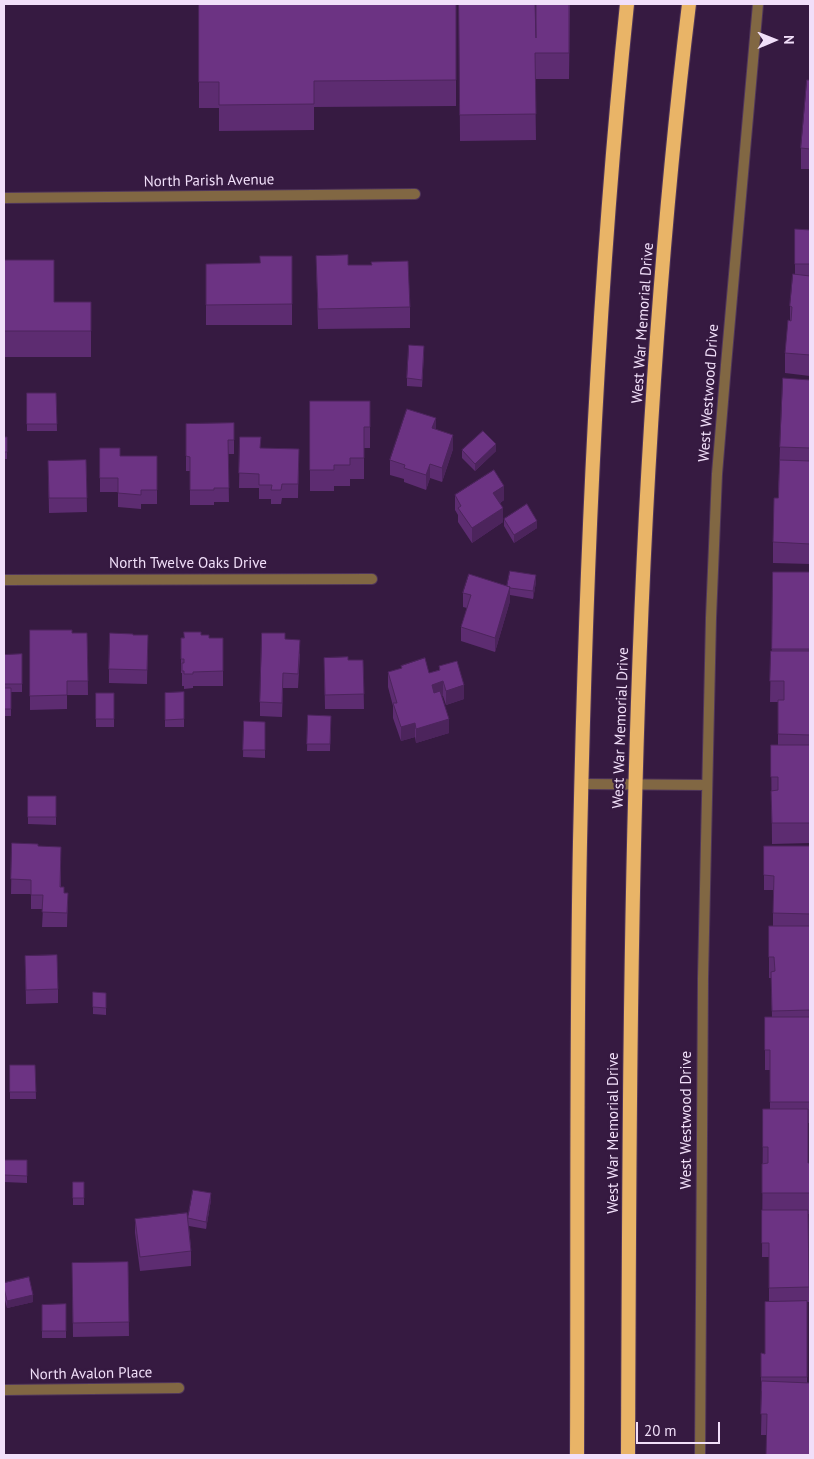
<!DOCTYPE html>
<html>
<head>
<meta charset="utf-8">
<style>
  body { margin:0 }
  #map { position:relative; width:814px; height:1459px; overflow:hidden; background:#361a41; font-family:"PT Sans",sans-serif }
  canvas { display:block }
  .frame { position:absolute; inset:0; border:5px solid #f1dff9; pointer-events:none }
  .north { position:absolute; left:749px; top:15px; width:50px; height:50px; -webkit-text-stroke:4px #361a41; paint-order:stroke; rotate:89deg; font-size:14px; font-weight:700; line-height:20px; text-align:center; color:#f1dff9 }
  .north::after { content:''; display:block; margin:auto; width:18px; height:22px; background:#f1dff9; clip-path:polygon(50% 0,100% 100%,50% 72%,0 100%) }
  .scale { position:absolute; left:636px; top:1422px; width:84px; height:22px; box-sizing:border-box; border:2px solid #f1dff9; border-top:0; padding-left:6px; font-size:15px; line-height:18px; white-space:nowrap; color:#f1dff9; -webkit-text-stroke:4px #361a41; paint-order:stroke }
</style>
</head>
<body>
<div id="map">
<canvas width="814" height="1459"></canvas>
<div class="frame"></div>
<div class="north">N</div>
<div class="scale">20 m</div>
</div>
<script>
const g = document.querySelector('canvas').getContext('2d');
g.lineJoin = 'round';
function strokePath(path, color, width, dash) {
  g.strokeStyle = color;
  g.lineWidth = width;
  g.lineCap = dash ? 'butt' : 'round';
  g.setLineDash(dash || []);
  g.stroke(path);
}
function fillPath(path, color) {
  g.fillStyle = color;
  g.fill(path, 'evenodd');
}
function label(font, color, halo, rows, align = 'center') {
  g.font = font + ' "PT Sans",sans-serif';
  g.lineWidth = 4.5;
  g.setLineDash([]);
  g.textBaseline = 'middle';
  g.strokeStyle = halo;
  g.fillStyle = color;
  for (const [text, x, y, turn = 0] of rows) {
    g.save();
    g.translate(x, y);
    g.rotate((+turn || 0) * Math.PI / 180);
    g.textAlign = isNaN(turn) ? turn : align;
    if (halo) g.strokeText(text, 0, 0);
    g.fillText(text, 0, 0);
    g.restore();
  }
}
const minor = new Path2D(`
  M4,198L415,194
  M4,580L372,579
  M581,784L707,785
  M4,1390L179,1388
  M700,1455L703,978L711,618L717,474L726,365L758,4`);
const trunk = new Path2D(`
  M577,1455C578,1251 576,1046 580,842C586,562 598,282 627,4
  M628,1455C630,971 630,485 689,4`);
const wall = new Path2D(`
  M199,4H456V106L314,107V130L219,131V108H199Z
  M459,4L536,38L570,4L569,79H535L536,140L460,141Z
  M810,80V169H801V148Z
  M795,229L810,230V376L785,373V353L790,321V306L795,274Z
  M292,256V325H206V264L260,263Z
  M316,256L348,265H372L410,307V328L318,329Z
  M4,260L54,302H91V357H4Z
  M424,353L422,387L407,386V378Z
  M810,380V564L773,563V542L778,498L780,447Z
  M27,393H56L57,431H27Z
  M310,401H370V448H364V479H350V486H334V491H310Z
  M234,423V454H228L229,502H214V505H190V471H186V424Z
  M436,429L453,449L442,482L430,478L426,490L404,482V479L390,475V460Z
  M4,437H7V459H4Z
  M240,437L261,448L299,449L298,498H282L281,504H271V499H259V488H239Z
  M100,448L120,456H157V504H141V509L118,507V492H100Z
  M462,450L496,451L475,471L462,458Z
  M86,460L87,512L49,513L48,461Z
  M455,495L504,500L500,503L503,522L472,543L458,522V515L455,510Z
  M504,519L537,528L514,543L504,526Z
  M773,572H810V843L772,844L771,745H778V702H770L771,651H772Z
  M536,582L533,599L510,595V601L495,652L461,641V627L467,608L463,607V593Z
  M30,630L72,633H87L88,695H67V709L30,710Z
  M133,635H148L147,684L109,683V669Z
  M201,635L209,638H223V686H193V688L184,689V686H182V673H181V638Z
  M285,639L300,654L298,688H283L282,717L260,716V702Z
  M22,654V692H11V716H4V655Z
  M324,658L348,660H363L364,709H325Z
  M401,666L429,673L439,670V666L464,699L446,705L443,696H442L449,733L416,743L415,737L401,741L393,718V706L388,687V672L401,669Z
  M184,692V727H165V693Z
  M96,693H114V727H96Z
  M308,715L331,716L330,751H307Z
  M244,721L265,722V758L243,757Z
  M28,796H56V825L28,824Z
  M12,843L38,846L61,861V887L64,893H68L67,927H42L43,909H31V894H11Z
  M764,846H810V1123H808V1163H810V1214H808L809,1302H807V1383L766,1435H761L762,1391H761V1353L765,1354L769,1302V1257H762L763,1109H770V1070H765V1017H772L771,978H769V926H773V890H764Z
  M25,956L58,989V1003L26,1004Z
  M93,992L106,993V1015L93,1014Z
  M10,1065H35L36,1099H10Z
  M4,1160H27V1183L4,1182Z
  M73,1182H84V1205H73Z
  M211,1200L206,1229L189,1226L191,1251V1266L140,1271L135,1233V1219L187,1216Z
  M128,1262L129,1336L73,1337L72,1263Z
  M4,1283L33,1302L7,1308L4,1296Z
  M66,1304V1338H42V1305Z`);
const shadedWall = new Path2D(`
  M436,418V433L432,428Z
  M453,435V449L442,482V468Z
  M496,444V451L475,471V464Z
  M430,464V478L426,490V475Z
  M504,486V500L493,507V493Z
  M503,508V522L472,543V528Z
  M537,521V528L514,543V535Z
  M536,575V582L533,599V591Z
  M510,587V601L495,652V638Z
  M443,681V696L432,699V685Z
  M464,685V699L446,705V691Z
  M449,719V733L416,743V729Z
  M415,723V737L401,741V727Z
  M211,1193V1200L206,1229V1222Z
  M33,1295V1302L7,1308V1301Z`);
const building = new Path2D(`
  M199,4H456V80L314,81V104L219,105V82H199Z
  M459,4H535L536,38V4H569V53H535L536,114L460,115Z
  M807,80H810V149L801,148Z
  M795,229L810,230V264H795Z
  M348,255V265H372L371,262L408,261L410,307L318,309L316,256Z
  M260,256H292V304L206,305V264L260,263Z
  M4,260H54V302H91V331H4Z
  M793,274L810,276V355L785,353L788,320L791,321L792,307L790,306Z
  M409,345L424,346L422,380L407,378Z
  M783,378L810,380V448L780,447Z
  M27,393H56L57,424H27Z
  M310,401H370V427H364V458H350V465H334V470H310Z
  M407,409L436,418L432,428L453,435L442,468L430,464L426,475L404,468L405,465L390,460Z
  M234,423V440H228L229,488H214V490H190V457L186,456V424Z
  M483,431L496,444L475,464L462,450Z
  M4,437H7V452H4Z
  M240,437H261L260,448L299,449L298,484H282L281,490H271L272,485H259V474L239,473Z
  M100,448H120V456H157V490H141V495L118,493V478H100Z
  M86,460L87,498H49L48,461Z
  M780,460L810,461V544L773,542L774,498H778Z
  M494,470L504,486L493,493L503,508L472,528L458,508L461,506L455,495Z
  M527,504L537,521L514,535L504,519Z
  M510,571L536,575L533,591L510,588V587L507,586Z
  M773,572H810V649H772Z
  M469,574L510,587L495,638L461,627L471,595L463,593Z
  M30,630H72V633H87L88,681H67V695L30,696Z
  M184,632H201V635H209V638H223V671L193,672V674H184V671H182V663H184V659H181V638H184Z
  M110,633L133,634V635H148L147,670L109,669Z
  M262,633H285V639L300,640L298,674L283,673L282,703L260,702Z
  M771,651H810V735L778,734V700H784V681H770Z
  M22,654V684H4V655Z
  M348,657V660H363L364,694L325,695L324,658Z
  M425,658L429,673L440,670L439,666L457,661L464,685L446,691L443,681L432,685L434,693L440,691L449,719L416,729L415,723L401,727L393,703H397L388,672L402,668L401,666Z
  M4,688H11V709H4Z
  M184,692V719L165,720V693Z
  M96,693H114V719H96Z
  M308,715L331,716L330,744H307Z
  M244,721L265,722V750H243Z
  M771,745H810V823H772L771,791L778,790V777H771Z
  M28,796H56V817H28Z
  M12,843L38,844V846L61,847L60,887H64V893H68L67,913L42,912L43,895H31V880L11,879Z
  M764,846H810V914L773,913L774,876L764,875Z
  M769,926H810V1010L772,1011L771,972L775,971L774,957H769Z
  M57,955L58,989L26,990L25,956Z
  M93,992L106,993V1008L93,1007Z
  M765,1017H810V1102H770V1050H765Z
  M10,1065H35L36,1092H10Z
  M763,1109H808V1163H810V1193H762V1164L768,1163V1147H763Z
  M4,1160H27V1176L4,1175Z
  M73,1182H84V1198H73Z
  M193,1190L211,1193L206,1222L188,1218Z
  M762,1210H808L809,1287L769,1288V1243H762Z
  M187,1213L191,1251L140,1257L135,1219Z
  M128,1262L129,1322L73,1323L72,1263Z
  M29,1277L33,1295L7,1301L4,1288V1283Z
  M807,1301V1377H761V1353L765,1354V1302Z
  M66,1304V1331H42V1305Z
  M762,1381L810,1383V1455H766L767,1414H761Z`);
const streetNames = [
  ["North Parish Avenue",209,181,-1],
  ["West War Memorial Drive",643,323,-86],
  ["West Westwood Drive",709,393,-86],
  ["North Twelve Oaks Drive",188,564],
  ["West War Memorial Drive",621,728,-88],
  ["West Westwood Drive",687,1120,-90],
  ["West War Memorial Drive",614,1133,-90],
  ["North Avalon Place",91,1374,-1]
];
strokePath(minor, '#50365b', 12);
strokePath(trunk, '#50365b', 16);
strokePath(minor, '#816743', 10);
strokePath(trunk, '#e9b467', 14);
fillPath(wall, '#5d2c71');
fillPath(shadedWall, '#4c245c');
fillPath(building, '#6c3383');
strokePath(building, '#4c245c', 1);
label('15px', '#f1dff9', '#361a41', streetNames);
</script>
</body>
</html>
